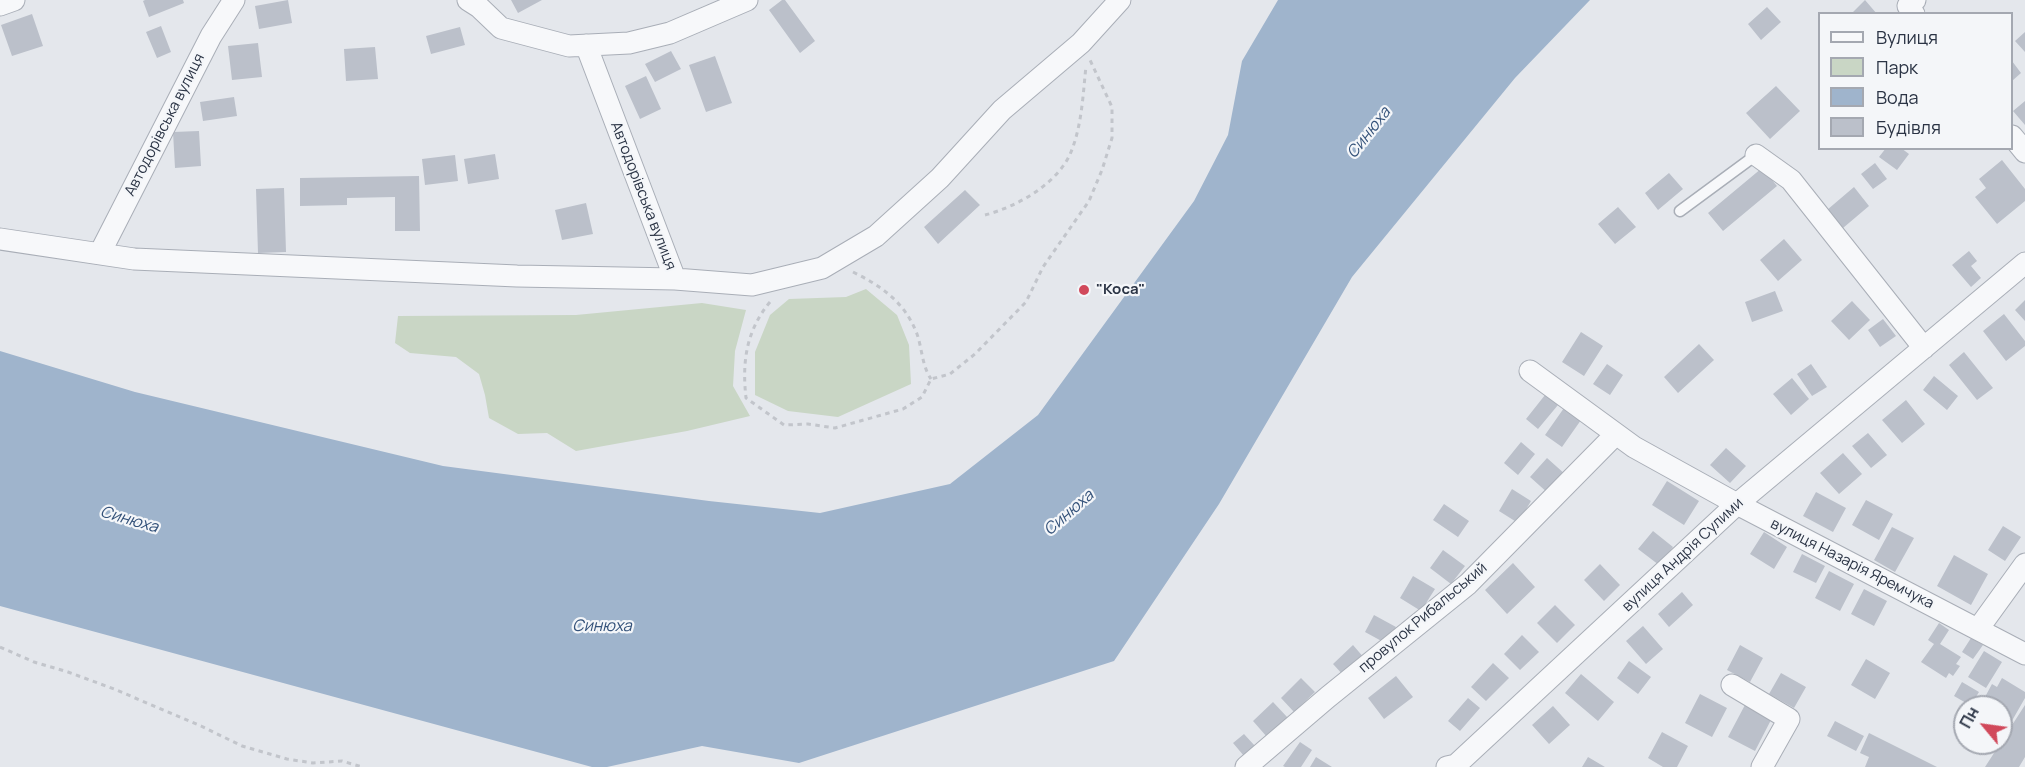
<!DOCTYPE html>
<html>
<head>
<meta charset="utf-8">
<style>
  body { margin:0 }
  #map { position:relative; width:2025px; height:767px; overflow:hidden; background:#e4e7ec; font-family:Manrope,sans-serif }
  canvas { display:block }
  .legend { position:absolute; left:1818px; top:12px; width:195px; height:138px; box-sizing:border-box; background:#f4f6f9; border:2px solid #a4a8b1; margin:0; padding:8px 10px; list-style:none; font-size:18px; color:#2b3445 }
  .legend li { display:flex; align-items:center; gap:12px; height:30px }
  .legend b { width:30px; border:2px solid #a4a8b1 }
  .north { position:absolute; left:1953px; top:695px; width:60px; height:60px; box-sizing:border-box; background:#f4f6f9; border:2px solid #a4a8b1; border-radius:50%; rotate:299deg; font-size:16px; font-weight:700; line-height:24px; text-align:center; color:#2b3445 }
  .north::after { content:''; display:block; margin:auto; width:21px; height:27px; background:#d1495b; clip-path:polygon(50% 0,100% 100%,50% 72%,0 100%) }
</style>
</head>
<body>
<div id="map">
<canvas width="2025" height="767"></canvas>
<ul class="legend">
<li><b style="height:8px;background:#f7f8fa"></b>Вулиця</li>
<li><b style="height:16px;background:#c9d6c5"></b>Парк</li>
<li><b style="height:16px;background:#9fb4cc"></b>Вода</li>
<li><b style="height:16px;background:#bbc0ca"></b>Будівля</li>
</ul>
<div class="north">Пн</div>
</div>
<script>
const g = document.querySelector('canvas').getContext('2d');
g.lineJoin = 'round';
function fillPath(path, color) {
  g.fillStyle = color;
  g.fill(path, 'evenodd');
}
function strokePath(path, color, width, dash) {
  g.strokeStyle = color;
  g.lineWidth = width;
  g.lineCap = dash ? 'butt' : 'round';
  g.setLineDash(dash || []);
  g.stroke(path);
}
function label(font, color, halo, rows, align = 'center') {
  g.font = font + ' Manrope,sans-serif';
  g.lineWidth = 4.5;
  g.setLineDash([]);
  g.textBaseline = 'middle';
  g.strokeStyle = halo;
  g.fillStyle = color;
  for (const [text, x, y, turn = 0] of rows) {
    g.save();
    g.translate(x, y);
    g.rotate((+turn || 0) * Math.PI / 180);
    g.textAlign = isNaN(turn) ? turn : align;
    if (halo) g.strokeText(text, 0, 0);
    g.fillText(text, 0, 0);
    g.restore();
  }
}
const green = new Path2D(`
  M866,289L897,315L909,345L911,384L838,417L788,411L755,395V352L770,315L789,299L846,297Z
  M702,303L746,310L735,351L733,386L750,416L687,431L576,451L547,433L518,434L489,418L485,395L479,374L456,357L410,353L395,343L398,316L576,315Z`);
const water = new Path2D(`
  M1278,0H1590L1515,78L1352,277L1219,504L1114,661L799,763L702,746L607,767H592L0,606V351L135,392L443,466L709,501L820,513L950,484L1038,415L1194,201L1228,135L1242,61Z`);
const building = new Path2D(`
  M145,0H183L184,3L149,17L143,1Z
  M288,0L292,23L259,29L255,6Z
  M511,0H542L518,13Z
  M782,0H785L815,41L800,53L769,10Z
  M1865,0L1877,14H1851Z
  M1767,7L1781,22L1761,40L1748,24Z
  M32,14L43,46L12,56L1,25Z
  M161,26L171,52L157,58L146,32Z
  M460,27L465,45L431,54L426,36Z
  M2025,32V52L2015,41Z
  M258,43L262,77L232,80L228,46Z
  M375,47L378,79L346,81L344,49Z
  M671,51L681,69L655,82L645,64Z
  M715,56L732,103L706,112L689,65Z
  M2012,61L2021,73L2012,81Z
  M646,76L661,109L640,119L625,86Z
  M1776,86L1800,111L1770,139L1746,113Z
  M234,97L237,116L203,121L200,102Z
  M2025,101V125L2013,111Z
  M199,131L201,166L175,168L173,132Z
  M1886,148H1901L1909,154L1897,170L1879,157Z
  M495,154L499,179L468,184L464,159Z
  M455,155L458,181L425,185L422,159Z
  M2002,160L2025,189V201L1997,224L1975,197L1986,188L1979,179Z
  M1875,163L1887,179L1873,189L1861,174Z
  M1762,168L1777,186L1723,231L1708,213Z
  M1669,173L1683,189L1658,210L1645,193Z
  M419,176L420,231H395V197L347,198V205L300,206V178Z
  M1854,187L1869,206L1843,228L1827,210Z
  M284,188L286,252L258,253L256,189Z
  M965,190L980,205L938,244L924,227Z
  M586,203L593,234L562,240L555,210Z
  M1618,207L1636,227L1615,244L1598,224Z
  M1784,239L1802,260L1778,281L1760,260Z
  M1969,251L1977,261L1971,266L1981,278L1971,287L1952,265Z
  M1775,291L1783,311L1752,322L1745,302Z
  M2025,300V321L2015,310Z
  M1852,301L1870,320L1849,340L1831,321Z
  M2004,314L2025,341V346L2006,361L1983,331Z
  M1883,319L1896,336L1880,347L1868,330Z
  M1581,332L1603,346L1584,376L1562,362Z
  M1699,344L1714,360L1678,393L1664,377Z
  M1964,352L1993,388L1977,400L1949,365Z
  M1607,364L1623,375L1610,395L1593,384Z
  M1811,364L1827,387L1812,396L1797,374Z
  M1934,376L1958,396L1947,410L1923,390Z
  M1792,378L1809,399L1791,415L1773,394Z
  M1545,395L1558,405L1538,429L1526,419Z
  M1906,400L1925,424L1902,443L1882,420Z
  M1564,408L1581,420L1562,447L1545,435Z
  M1868,433L1887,455L1871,468L1852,446Z
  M1521,442L1535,454L1518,475L1504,463Z
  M1726,448L1746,466L1730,483L1710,465Z
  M1843,453L1862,474L1839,494L1820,473Z
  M1547,458L1566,475L1549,494L1530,477Z
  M1667,481L1699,501L1684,525L1652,505Z
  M1512,489L1531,501L1518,523L1499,511Z
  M1816,492L1846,508L1833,532L1803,516Z
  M1866,500L1893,514L1879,540L1852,525Z
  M1444,504L1469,521L1458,537L1433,520Z
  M2003,526L2021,537L2005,561L1988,550Z
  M1892,527L1914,538L1895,572L1874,560Z
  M1653,531L1673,547L1659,565L1638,549Z
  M1764,532L1787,547L1774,569L1750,554Z
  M1443,550L1465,566L1451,584L1430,568Z
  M1802,554L1825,566L1816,583L1793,572Z
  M1954,555L1988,574L1971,605L1937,586Z
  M1513,563L1535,587L1507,614L1485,590Z
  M1600,564L1620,585L1604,601L1584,580Z
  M1829,571L1854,584L1840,611L1815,598Z
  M1413,576L1435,589L1421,611L1400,598Z
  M1864,589L1887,601L1874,626L1851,614Z
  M1682,592L1693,605L1669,627L1658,614Z
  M1555,605L1575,625L1557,643L1537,623Z
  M1374,615L1396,627L1387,644L1365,632Z
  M1939,623L1949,630L1940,644L1961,657L1956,664L1960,666L1953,676L1949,673L1946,678L1921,662L1934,644L1928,640Z
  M1643,626L1663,649L1646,664L1626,641Z
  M1522,635L1539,652L1520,670L1504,654Z
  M1971,638L1983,645L1973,659L1962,652Z
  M1353,645L1365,659L1345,677L1333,664Z
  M1740,645L1763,658L1750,682L1727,670Z
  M1984,651L2002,662L1986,688L1968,677Z
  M1866,659L1890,673L1875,699L1851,685Z
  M1629,661L1651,677L1638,694L1617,678Z
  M1493,663L1509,678L1486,701L1471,687Z
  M1781,673L1806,687L1794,708L1769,694Z
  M1581,674L1614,702L1598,721L1565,693Z
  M1396,676L1413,697L1384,719L1368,698Z
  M1301,678L1315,692L1294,712L1281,698Z
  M2002,678L2025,692V698L2009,726L2001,721V707H1985L1989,699L1985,697L1992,684L1997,687Z
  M1962,682L1979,692L1976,697L1983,701L1980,707H1973L1954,696Z
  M1700,694L1727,708L1712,737L1685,723Z
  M1468,698L1480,708L1460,731L1448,721Z
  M1273,702L1288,718L1267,737L1253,721Z
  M1746,703L1772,718L1755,751L1728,737Z
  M2025,705V757L2019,767H1985Z
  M1553,706L1570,725L1549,744L1532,725Z
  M1835,721L1864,736L1856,751L1827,736Z
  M1662,732L1688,746L1677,767H1663L1648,758Z
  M1869,733L1937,767H1865L1869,757L1860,753Z
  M1244,734L1255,746L1244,756L1233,743Z
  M1300,742L1312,750L1301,767H1285L1283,766Z
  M1316,757L1332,767H1310Z
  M1588,757L1605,767H1582Z`);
const path = new Path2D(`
  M985,215C1016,207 1058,184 1071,152C1082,125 1083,94 1086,66
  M853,272C881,286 905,302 917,334C922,348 922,366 931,379
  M770,302C746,331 742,362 746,398L784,425L808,424L835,428L903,409L922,397L931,379L950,374L975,354L1026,302L1043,267L1089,201L1102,170L1112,138V107L1090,60
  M0,647L34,662L68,672L114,689L201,726L242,746L287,759L313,763L342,761L362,767`);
const lane = new Path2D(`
  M1680,211L1756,155`);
const street = new Path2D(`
  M468,0L479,7L501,28L569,46L629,43L670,33L747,0
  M0,5L14,0
  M1914,14L1908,6L1915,0
  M586,45L675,279
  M2012,136L2025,152
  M1756,155L1791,180L1924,348
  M0,239L134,259L517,276L675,279L752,285L822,268L876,236L940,178L1002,110L1081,43L1120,0
  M100,253L211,36L234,0
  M1530,371L1634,447L1737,504L2025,654
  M1978,629L2025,564
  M1732,685L1789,719L1762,767
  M1246,767L1328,697L1468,584L1616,434
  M1447,767L1456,765L1737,504L2025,263`);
const markers = [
  [1084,290,6,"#d1495b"]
];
const streetNames = [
  ["Автодорівська вулиця",165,125,-63],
  ["Автодорівська вулиця",643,196,69],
  ["вулиця Андрія Сулими",1683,555,-43],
  ["вулиця Назарія Яремчука",1852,564,27],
  ["провулок Рибальський",1423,618,-40]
];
const poiNames = [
  ["\"Коса\"",1096,290]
];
const waterNames = [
  ["Синюха",1369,133,-52],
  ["Синюха",1069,513,-41],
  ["Синюха",129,520,16],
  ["Синюха",602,627]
];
fillPath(green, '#c9d6c5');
fillPath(water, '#9fb4cc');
fillPath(building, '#bbc0ca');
strokePath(lane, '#a9aeb7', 13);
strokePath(street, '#a9aeb7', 23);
strokePath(path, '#c2c5cb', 3, [4.5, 4.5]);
strokePath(lane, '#f7f8fa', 10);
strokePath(street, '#f7f8fa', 21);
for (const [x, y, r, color] of markers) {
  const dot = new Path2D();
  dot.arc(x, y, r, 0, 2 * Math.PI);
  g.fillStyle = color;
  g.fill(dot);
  strokePath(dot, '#f4f6f9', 2);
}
label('15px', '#2b3445', '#f4f6f9', streetNames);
label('bold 15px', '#2b3445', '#f4f6f9', poiNames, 'left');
label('italic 16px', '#34527a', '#f4f6f9', waterNames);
</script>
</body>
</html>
